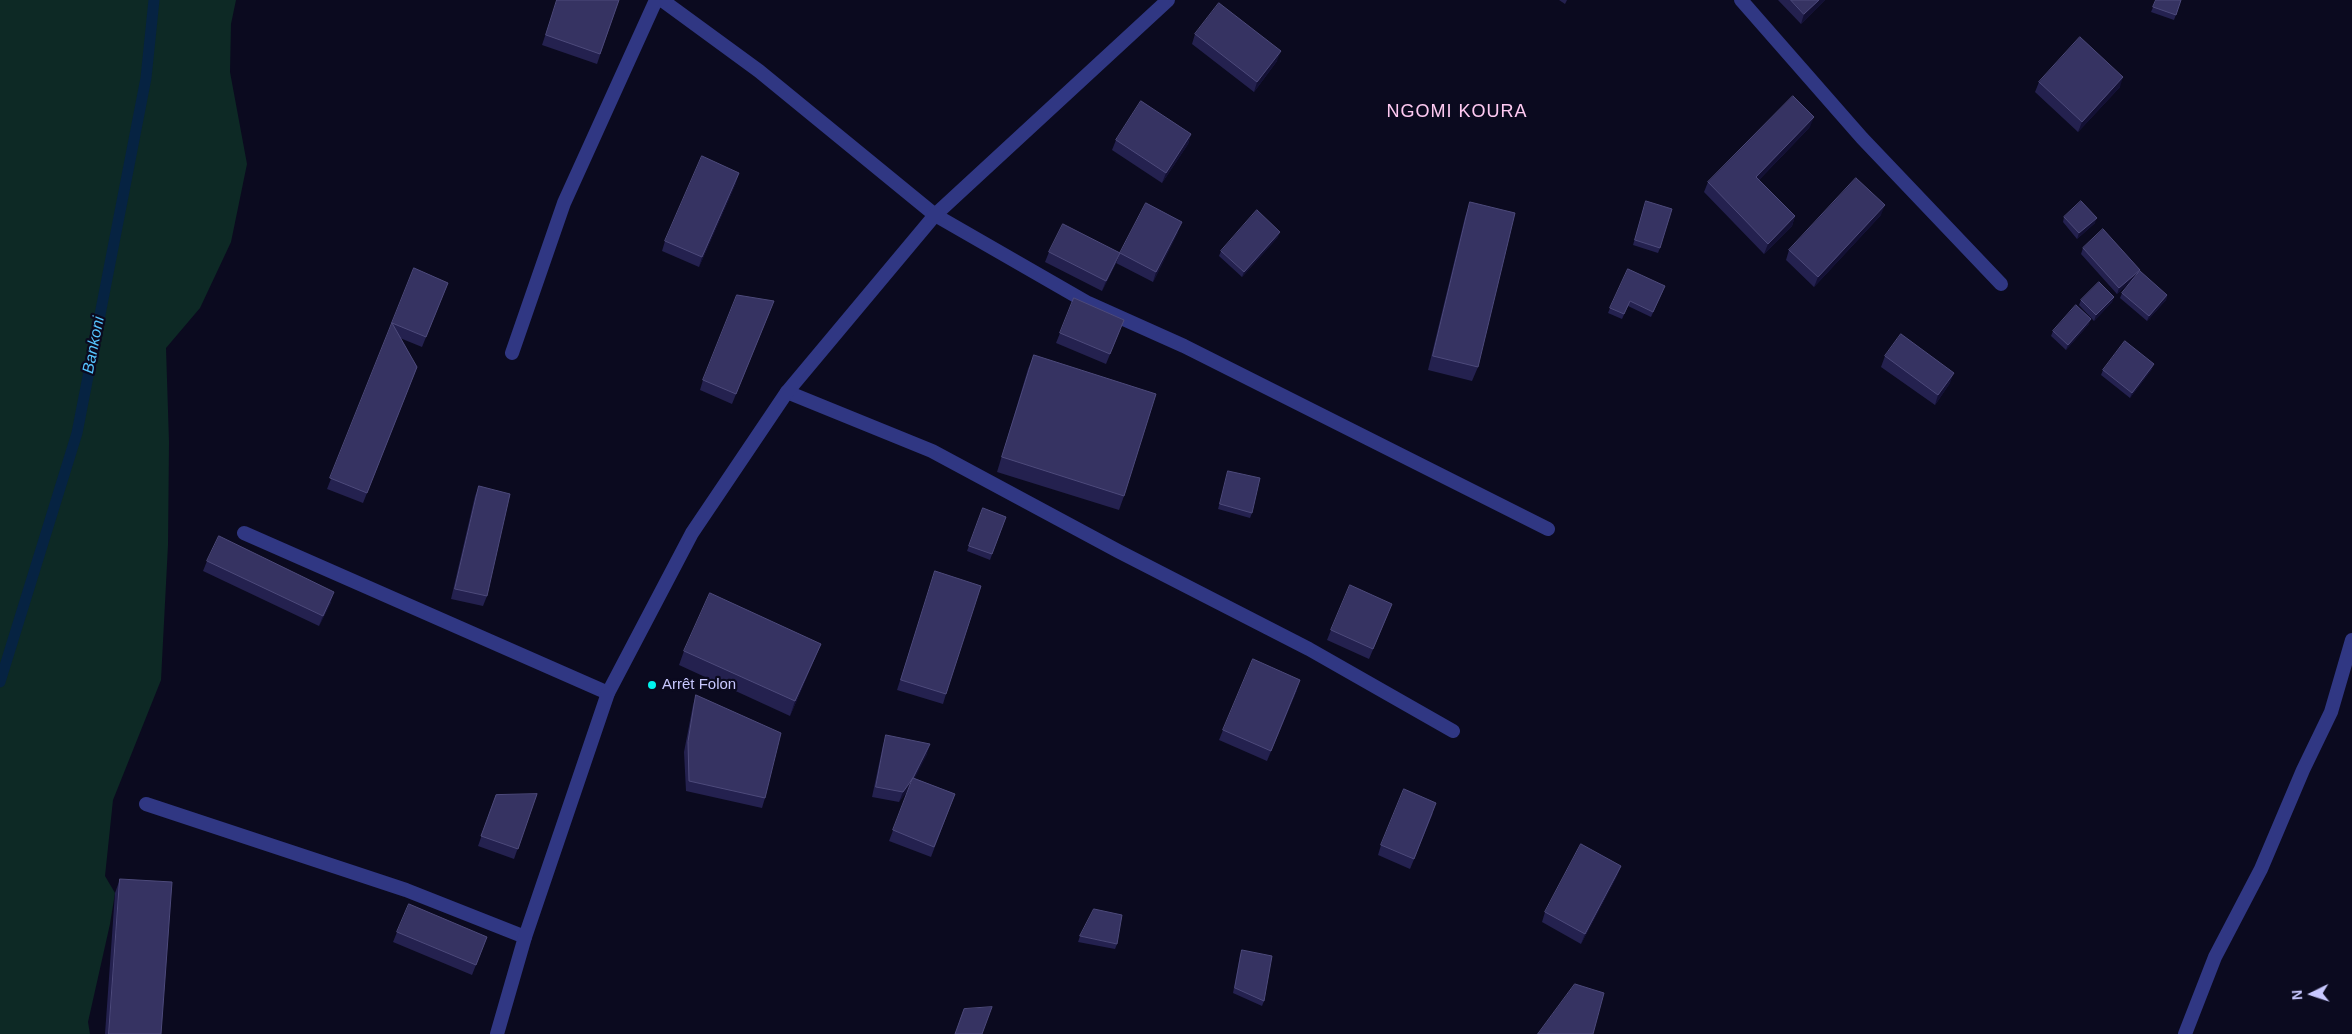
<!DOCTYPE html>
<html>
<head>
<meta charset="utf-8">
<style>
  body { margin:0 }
  #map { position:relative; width:2352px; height:1034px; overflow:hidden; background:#0b0a1f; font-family:Arial,sans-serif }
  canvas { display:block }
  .north { position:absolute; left:2287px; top:969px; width:50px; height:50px; -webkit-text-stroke:4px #0b0a1f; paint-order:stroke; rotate:266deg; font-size:14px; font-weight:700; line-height:20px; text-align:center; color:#c8c8ff }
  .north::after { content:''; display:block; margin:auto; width:18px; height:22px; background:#c8c8ff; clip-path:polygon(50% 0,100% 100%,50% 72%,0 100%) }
</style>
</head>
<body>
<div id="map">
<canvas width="2352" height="1034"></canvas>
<div class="north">N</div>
</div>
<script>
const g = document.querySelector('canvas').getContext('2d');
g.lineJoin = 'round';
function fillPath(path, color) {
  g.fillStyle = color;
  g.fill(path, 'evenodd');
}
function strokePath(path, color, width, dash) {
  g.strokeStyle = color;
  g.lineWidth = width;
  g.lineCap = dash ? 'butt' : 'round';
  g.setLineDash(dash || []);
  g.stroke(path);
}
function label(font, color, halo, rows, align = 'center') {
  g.font = font + ' Arial,sans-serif';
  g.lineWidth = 4.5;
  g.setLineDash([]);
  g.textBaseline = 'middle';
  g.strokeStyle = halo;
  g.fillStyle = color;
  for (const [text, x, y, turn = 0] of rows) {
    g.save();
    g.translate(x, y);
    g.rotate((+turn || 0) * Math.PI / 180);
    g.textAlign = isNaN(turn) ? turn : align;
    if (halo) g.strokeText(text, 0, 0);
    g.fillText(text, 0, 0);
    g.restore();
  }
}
const green = new Path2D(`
  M0,0H236L231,24L230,72L247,164L231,242L200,308L166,348L169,442L168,545L161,680L113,800L105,876L115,893L110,924L88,1022L90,1034H0Z`);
const stream = new Path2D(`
  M0,682L77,433L146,78L154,0`);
const minor = new Path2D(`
  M662,0L759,71L935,215L1088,303L1184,346L1548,529
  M1741,0L1862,138L2001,284
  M512,353L564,203L656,0
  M787,392L932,451L1118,551L1309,649L1453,731
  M244,533L608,693
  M146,804L406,890L525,937
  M2185,1034L2215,957L2261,869L2303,770L2331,712L2352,640`);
const tertiary = new Path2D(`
  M497,1034L525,937L608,693L692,533L787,392L935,215L1168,0`);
const wall = new Path2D(`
  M557,0H619L597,64L542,45Z
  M1559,0H1567L1565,4Z
  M1778,0H1825L1801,24Z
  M2156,0H2181L2174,20L2151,12Z
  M1195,34L1277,61L1254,92L1192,44Z
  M2039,82L2120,87L2078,132L2035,92Z
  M1810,127L1759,180L1795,216L1792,226L1764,254L1704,192L1708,182Z
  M1191,134L1188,144L1162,183L1112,150L1116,140Z
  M736,183L699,267L662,251L665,241Z
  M1470,202L1478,367L1472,381L1428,370L1465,217Z
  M1644,206L1660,248L1658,253L1633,245Z
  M1881,215L1814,287L1786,260L1789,250Z
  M2064,217L2095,223L2077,239L2063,222Z
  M1178,232L1153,282L1116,263L1120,253Z
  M1278,237L1242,277L1219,256L1221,251Z
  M2083,248L2139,272L2167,295L2166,300L2147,321L2120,298L2122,293L2134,278L2117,294L2081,254Z
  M1049,252L1116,263L1102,291L1045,262Z
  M414,268L448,283L422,347L400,338L417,367L363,503L327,489Z
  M1663,291L1651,317L1628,306L1622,319L1608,313L1610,308Z
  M2114,297L2112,302L2094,321L2079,305L2081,300Z
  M770,311L732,404L700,390L703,380Z
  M2089,324L2066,350L2051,336L2053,331Z
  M1120,330L1106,364L1056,343L1060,333Z
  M1034,355L1124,496L1119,510L997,472L1028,369Z
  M1885,356L1950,383L1935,405L1881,367Z
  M2152,369L2130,398L2101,375L2103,370Z
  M1228,471L1252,513L1250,518L1218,509Z
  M479,486L487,596L483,606L451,599L475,496Z
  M983,508L1006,517L990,560L967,551Z
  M207,561L331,602L319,626L203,571Z
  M935,571L946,694L943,704L897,690Z
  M1388,614L1369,659L1327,640L1331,630Z
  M821,644L815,658L790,716L679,665L684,651Z
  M1297,690L1267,761L1219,740L1223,730Z
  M696,695L765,798L762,808L686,791L684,752L693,705Z
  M886,735L927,754L914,778L955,794L931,857L889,841L909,788L899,802L872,797L883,745Z
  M537,794L514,859L478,846L496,795Z
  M1433,813L1410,869L1378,855L1381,845Z
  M1621,866L1617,876L1581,944L1542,922L1545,912Z
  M120,879L161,1034H105L115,893Z
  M397,932L487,937L472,975L393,942Z
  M1080,936L1117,944L1115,949L1078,942Z
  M1242,950L1264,1001L1262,1006L1233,993L1240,955Z`);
const shadedWall = new Path2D(`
  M1819,0H1825L1801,24L1804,14Z
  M1281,51L1277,61L1254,92L1257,82Z
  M2123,77L2120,87L2078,132L2082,122Z
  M1814,117L1810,127L1752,187L1756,177Z
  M1191,134L1188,144L1162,183L1166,173Z
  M739,173L736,183L699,267L702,257Z
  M1885,205L1881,215L1814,287L1818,277Z
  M1795,216L1792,226L1764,254L1768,244Z
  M2097,218L2095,223L2077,239L2079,233Z
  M1182,222L1178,232L1153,282L1156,272Z
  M1280,232L1278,237L1242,277L1244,272Z
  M1120,253L1116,263L1102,291L1106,281Z
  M2140,270L2138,275L2117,294L2119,288Z
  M2167,295L2166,300L2147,321L2149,316Z
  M2114,297L2112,302L2094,321L2096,315Z
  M2091,319L2089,324L2066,350L2068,345Z
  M2154,364L2152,369L2130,398L2132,393Z
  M1954,373L1950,383L1935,405L1938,395Z
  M334,592L331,602L319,626L323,616Z
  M821,644L815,658L790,716L795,701Z
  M1300,680L1297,690L1267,761L1271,751Z
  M930,744L927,754L910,788L899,802L903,792Z
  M1621,866L1617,876L1581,944L1585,934Z`);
const building = new Path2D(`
  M557,0H619L600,54L546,35Z
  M1791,0H1819L1804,14Z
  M2156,0H2181L2176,15L2153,7Z
  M1219,3L1281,51L1257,82L1195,34Z
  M2080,37L2123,77L2082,122L2039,82Z
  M1793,96L1814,117L1756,177L1795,216L1768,244L1708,182Z
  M1141,101L1191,134L1166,173L1116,140Z
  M702,156L739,173L702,257L665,241Z
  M1856,178L1885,205L1818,277L1789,250Z
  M1646,201L1672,209L1660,248L1635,240Z
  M2081,201L2097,218L2079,233L2064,217Z
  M1470,202L1515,213L1478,367L1433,356Z
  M1146,203L1182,222L1156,272L1120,253Z
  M1257,210L1280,232L1244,272L1221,251Z
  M1063,224L1120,253L1106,281L1049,252Z
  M2103,229L2140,270L2119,288L2083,248Z
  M414,268L448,283L426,337L392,323Z
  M1628,269L1665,286L1653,312L1630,301L1624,314L1610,308Z
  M2140,271L2167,295L2149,316L2122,293Z
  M2099,282L2114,297L2096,315L2081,300Z
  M737,295L774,301L736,394L703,380Z
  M1074,298L1124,320L1110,354L1060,333Z
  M2076,305L2091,319L2068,345L2053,331Z
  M392,323L417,367L367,493L330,478Z
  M1901,334L1954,373L1938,395L1885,356Z
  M2125,341L2154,364L2132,393L2103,370Z
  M1034,355L1156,394L1124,496L1002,457Z
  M1228,471L1260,478L1252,513L1220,504Z
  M479,486L510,494L487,596L455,589Z
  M983,508L1006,517L992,554L969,546Z
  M219,536L334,592L323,616L207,561Z
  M935,571L981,586L946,694L901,680Z
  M1350,585L1392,604L1373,649L1331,630Z
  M710,593L821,644L795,701L684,651Z
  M1253,659L1300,680L1271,751L1223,730Z
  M696,695L781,733L765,798L689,781L688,742Z
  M886,735L930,744L913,778L903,792L876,787Z
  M913,778L955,794L934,847L893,830Z
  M1404,789L1436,803L1414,859L1381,845Z
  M537,794L518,849L481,836L496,795Z
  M1581,844L1621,866L1585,934L1545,912Z
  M120,879L172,882L161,1034H109Z
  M409,904L487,937L476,965L397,932Z
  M1094,909L1122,915L1117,944L1080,936Z
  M1242,950L1272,956L1264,1001L1235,988Z
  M1575,984L1604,993L1593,1034H1538Z
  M992,1007L982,1034H955L964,1009Z`);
const markers = [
  [652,685,5,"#00f3ee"]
];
const poiNames = [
  ["Arrêt Folon",662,685]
];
const waterNames = [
  ["Bankoni",94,345,-79]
];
const quarterNames = [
  ["NGOMI KOURA",1457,112]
];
fillPath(green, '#0d2925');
strokePath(stream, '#062342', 11);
strokePath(minor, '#303783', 14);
strokePath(tertiary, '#303783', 14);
fillPath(wall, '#24214f');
fillPath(shadedWall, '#131034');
fillPath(building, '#363362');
strokePath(building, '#4d4a7b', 1);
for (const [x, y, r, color] of markers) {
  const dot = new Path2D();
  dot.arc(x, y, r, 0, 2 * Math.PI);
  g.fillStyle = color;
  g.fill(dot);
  strokePath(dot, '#0b0a1f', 2);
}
label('15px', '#c8c8ff', '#0b0a1f', poiNames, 'left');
label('italic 16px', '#56c5ff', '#0b0a1f', waterNames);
g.letterSpacing = '1px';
label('18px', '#ffcaf2', '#0b0a1f', quarterNames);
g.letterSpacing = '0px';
</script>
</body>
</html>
